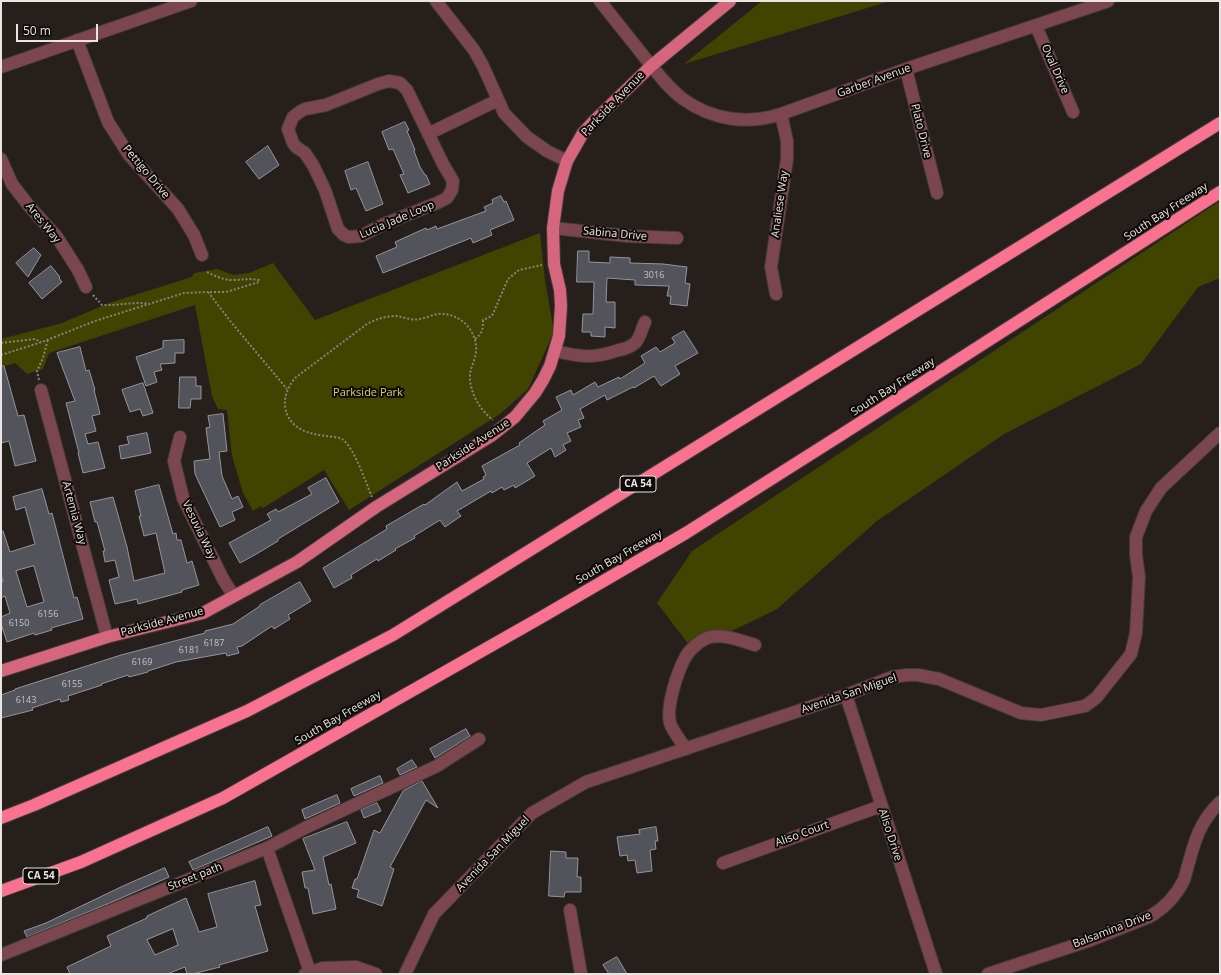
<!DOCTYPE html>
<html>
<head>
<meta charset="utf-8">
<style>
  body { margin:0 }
  #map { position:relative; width:1221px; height:975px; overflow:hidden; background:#261f1c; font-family:"Open Sans",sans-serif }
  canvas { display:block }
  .frame { position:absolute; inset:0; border:2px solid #eae5e2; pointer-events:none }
  .scale { position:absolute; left:16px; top:24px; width:82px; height:18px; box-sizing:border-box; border:2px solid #eae5e2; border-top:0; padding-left:5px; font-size:12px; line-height:14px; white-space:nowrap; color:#eae5e2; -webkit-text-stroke:3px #0d0a08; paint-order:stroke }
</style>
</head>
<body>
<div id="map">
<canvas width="1221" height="975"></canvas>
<div class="frame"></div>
<div class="scale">50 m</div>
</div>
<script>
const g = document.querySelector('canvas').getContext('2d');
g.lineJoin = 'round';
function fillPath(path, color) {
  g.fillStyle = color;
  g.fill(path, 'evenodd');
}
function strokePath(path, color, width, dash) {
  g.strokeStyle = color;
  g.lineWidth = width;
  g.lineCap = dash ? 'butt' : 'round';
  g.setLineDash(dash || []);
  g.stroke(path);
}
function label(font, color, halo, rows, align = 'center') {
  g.font = font + ' "Open Sans",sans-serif';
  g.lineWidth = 4;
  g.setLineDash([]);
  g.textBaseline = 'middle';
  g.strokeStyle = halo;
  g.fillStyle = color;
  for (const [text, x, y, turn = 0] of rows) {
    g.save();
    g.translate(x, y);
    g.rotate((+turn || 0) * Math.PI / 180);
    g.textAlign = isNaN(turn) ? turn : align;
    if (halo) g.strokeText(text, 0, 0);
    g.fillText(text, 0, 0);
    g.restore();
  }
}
const green = new Path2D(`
  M762,1H890L684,64Z
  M1220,201V278L1198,287L1141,364L1004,434L877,521L777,609L693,650L657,603L692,551Z
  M540,233L545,280L554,332L528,389L500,414L349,510L324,470L263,508L261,506L253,511L243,493L232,456L227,410L218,409L212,396L195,305L49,353L43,369L27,374L15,363L1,367V339L62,323L109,303L192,277L194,273L217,269L233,275L249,273L273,263L315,320Z`);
const building = new Path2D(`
  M405,122L409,130L407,131L415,150L414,151L420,167L425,175H426L430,184L408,193L400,175L404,174L393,149L389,150L382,132Z
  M268,146L279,165L259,179L246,162Z
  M368,162L383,204L366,211L356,188L351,190L345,171Z
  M501,196L504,202L506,201L514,220L490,230L492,235L473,243L471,238L383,273L376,256L397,247L395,242L426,228L427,230L436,226L437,229L486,211L484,207L493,203L492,200Z
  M34,248L41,255L28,277L16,263Z
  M578,251H589V262L610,263V257L630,258V263L663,264L687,267L685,283L690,284L687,306L670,304L671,296H667L669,286L635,285V280L607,278L606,302H615V328L605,327V337L591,336V332H582L583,314H593L594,282H577Z
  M51,266L60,277L59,278L62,282L42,299L29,283Z
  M684,331L698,353L675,366L680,374L661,386L654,376L634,388L633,387L607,400L605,395L580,409L584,418L578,420L581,427L567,433L571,441L563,445L566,450L555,457L551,448L527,463L535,476L515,488L514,485L504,490L502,487L492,493L491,491L457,511L461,516L445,527L440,520L414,536L415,538L395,549L396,550L378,561L377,559L351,575L352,578L334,588L323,568L387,529L386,526L424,504L425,505L457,482L462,491L484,479L483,477L486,475L482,466L520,445L519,443L545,425L543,421L562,410L556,397L571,390L573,395L595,382L598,387L619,377L620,379L645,363L641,356L656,347L660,352L675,343L672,338Z
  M184,340V353H175V363L160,364L162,370L154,372L157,382L146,386L136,357L163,348V341Z
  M80,347L86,371L89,370L95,390H94L100,414L92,416L96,431L85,434L88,444L98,442L105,468L83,473L78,453H79L66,403L75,401L57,353Z
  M4,366L18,416L24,415L36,461L15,466L9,441L1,443V367Z
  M180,377H196V386H201V399H191L190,408H179Z
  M143,383L153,413L143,416L140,409L130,412L122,390Z
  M223,414L227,451L219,452L222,476L232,499L238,496L243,507L232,512L235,520L220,527L195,474L194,461L210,459L206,428L210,427L208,416Z
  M147,433L151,453L121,459L119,446L129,444L127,437Z
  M326,478L339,502L278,539V541L258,553L240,563L229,543L271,520L267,514L276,509L278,512L312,494L308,488Z
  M159,485L173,534L176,533L177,540H181L187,563L192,561L199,585L182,590V592L138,604L137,599L115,604L109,580L119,577L115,560L105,562L103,551H105L97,522H95L90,502L113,497L127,547L134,581L165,573L156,533L144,536L139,516H141L135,491Z
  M42,489L49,514L52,513L74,598L77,597L83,619L51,628L52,630L35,635L34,633L7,642L1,624V617L10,613L5,596L1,598V583L3,582L1,574V531H3L10,552L35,544L25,507L16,510L13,497ZM34,566L44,602L27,607L16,571Z
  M300,582L311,601L288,615L290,619L274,629L272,626L242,646L237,647L239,653L227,656L226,653L176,662L148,671V672L129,677L128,675L101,684L102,685L68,696L69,700L61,702L60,699L32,708L33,710L1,718V695L15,690V689L121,655L205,633V631L233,624L260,606V605Z
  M466,729L470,736L435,758L430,749Z
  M412,760L417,767L400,775L397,769Z
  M380,776L383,783L354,796L351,789Z
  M422,781L438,808L426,800L390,867L394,869L382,906L357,897L359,890L352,888L355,879H357L374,830L380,833L403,791Z
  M337,795L340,803L305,819L302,810Z
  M377,803L381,811L364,818L361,810Z
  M347,822L356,843L323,857L329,885L331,884L336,909L313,914L308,888H305L302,872L315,870L303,839Z
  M268,827L272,836L193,870L189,862Z
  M656,827L658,841H655L656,849L650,850L652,871L637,873L635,860L628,861L627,855L620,856L617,837L640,834L639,830Z
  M551,851L566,852V858H578L577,877H581V892H565L564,897L549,896Z
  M165,868L169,877L110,903L27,937L24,931L46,923L123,886Z
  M255,881L261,905L255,906L268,951L219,965L220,967L192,974H187L185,967L167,974H70L67,967L111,946L107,936L147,918V916L186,898L199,932L217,927L208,894ZM173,929L178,945L155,955L147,940Z
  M617,957L627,974H609L603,965Z`);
const path = new Path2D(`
  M207,272C215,276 223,280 232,280C242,280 249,278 259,280V282L226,292H208L231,322L287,389
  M93,295L102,305C118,306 135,301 149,304
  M475,339C482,334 483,330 483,320L492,316L508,279L519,270L542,265
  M1,343L35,339L41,342
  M1,355L42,342L95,321L184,293L208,292
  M39,380L37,371L43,358L48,339
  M372,497C366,483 354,447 342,439C338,437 332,437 327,436C308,434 289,429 285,407C284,396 288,387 295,378L367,324C376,319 386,316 396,316C404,317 412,321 420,319C426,318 432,315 438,314C460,312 478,331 476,352C475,362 469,369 470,379C471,395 481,411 493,420`);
const minor = new Path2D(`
  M436,1L474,50L483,66L504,113L527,137L547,151L567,161
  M600,1C614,19 628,36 642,54C654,69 667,87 683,99C712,120 747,125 781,114L906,69L1108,1
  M1036,26L1073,112
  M77,40L108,122L129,155L178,209L194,235L202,255
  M1,67L191,1
  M906,69L937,193
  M389,81L400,83L407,90L443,164L453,181L452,190L447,198L437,203L384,224L361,236L349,237L344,235L338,229L325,190L313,165L305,153L296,147L293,143L288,129L293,117L301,111L305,109L326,105L378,84Z
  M428,134L498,100
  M1,159L12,184L29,206L57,237L78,270L86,287
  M553,228L627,236L677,238
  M776,294L771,267L787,159V141L781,114
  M555,351C582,357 593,359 619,350C625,349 632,346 636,342C640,338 642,328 645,322
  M41,390L107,637
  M180,437L174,461L183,498L223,579L233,595
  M846,695L936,974
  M686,749C681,741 673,732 670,723C666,707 677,673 685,658C689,650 700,640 710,637C724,634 742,641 755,645
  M267,848L310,972
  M723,863L881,806
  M570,910L581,974
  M1,955L267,848L305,828L437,766L479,739
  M305,974L323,968L356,967L376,974
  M405,974L434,914L532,813L586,782L846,695L892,677L907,675H918L939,679L1021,713L1041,715L1085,706L1096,698L1131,654L1136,633L1138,596L1139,577L1136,555V537L1146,511L1161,488L1220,433
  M988,974L1091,940L1149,917C1165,908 1176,896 1184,880C1193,849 1196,825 1220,802`);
const major = new Path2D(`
  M1,671L107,637L203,613L297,562L376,507L491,436L515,417L535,393L543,380L550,366L559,336L561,306L560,290L554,264L553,228L558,191L567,161L583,133L594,121L651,66L730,1`);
const highway = new Path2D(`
  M1,818L34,805L247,711L393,635L1220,123
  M1,891L81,862L223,798L540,618L686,533L844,433L1220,192`);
const numberNames = [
  ["3016",654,275],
  ["6156",48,614],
  ["6150",19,623],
  ["6187",214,643],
  ["6181",189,650],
  ["6169",142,662],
  ["6155",72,684],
  ["6143",26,700]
];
const shields = [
  [638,484,36],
  [41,876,36]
];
const shieldNames = [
  ["CA 54",638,484],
  ["CA 54",41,876]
];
const streetNames = [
  ["Oval Drive",1055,69,66],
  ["Garber Avenue",874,81,-20],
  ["Parkside Avenue",613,104,-46],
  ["Plato Drive",921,131,76],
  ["Pettigo Drive",146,172,50],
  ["Analiese Way",780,204,-82],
  ["South Bay Freeway",1166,212,-33],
  ["Lucia Jade Loop",397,220,-23],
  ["Ares Way",43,223,51],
  ["Sabina Drive",615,234,5],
  ["South Bay Freeway",893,387,-33],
  ["Parkside Avenue",473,445,-33],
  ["Artemia Way",74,513,75],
  ["Vesuvia Way",199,530,64],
  ["South Bay Freeway",619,557,-30],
  ["Parkside Avenue",162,622,-15],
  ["Avenida San Miguel",849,694,-19],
  ["South Bay Freeway",338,718,-30],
  ["Aliso Court",802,834,-20],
  ["Aliso Drive",890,835,72],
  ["Avenida San Miguel",493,854,-46],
  ["Street path",195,877,-22],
  ["Balsamina Drive",1112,930,-21]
];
const parkNames = [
  ["Parkside Park",368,393]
];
fillPath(green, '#414400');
fillPath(building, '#53545b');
strokePath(building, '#94959d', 1);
strokePath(minor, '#413b38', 14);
strokePath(major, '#413b38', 14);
strokePath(highway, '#413b38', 14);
strokePath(path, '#88827f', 2, [2, 2]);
strokePath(minor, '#7c464f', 12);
strokePath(major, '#d6667d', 12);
strokePath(highway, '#f9728f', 12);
label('9px', '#c4c1c0', null, numberNames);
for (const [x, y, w] of shields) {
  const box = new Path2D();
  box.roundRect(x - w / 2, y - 8, w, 16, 3);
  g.fillStyle = '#0d0a08';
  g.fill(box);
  strokePath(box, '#eae5e2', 1);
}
label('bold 10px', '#eae5e2', null, shieldNames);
label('11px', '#eae5e2', '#0d0a08', streetNames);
label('11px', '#cfd766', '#0d0a08', parkNames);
</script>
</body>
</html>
